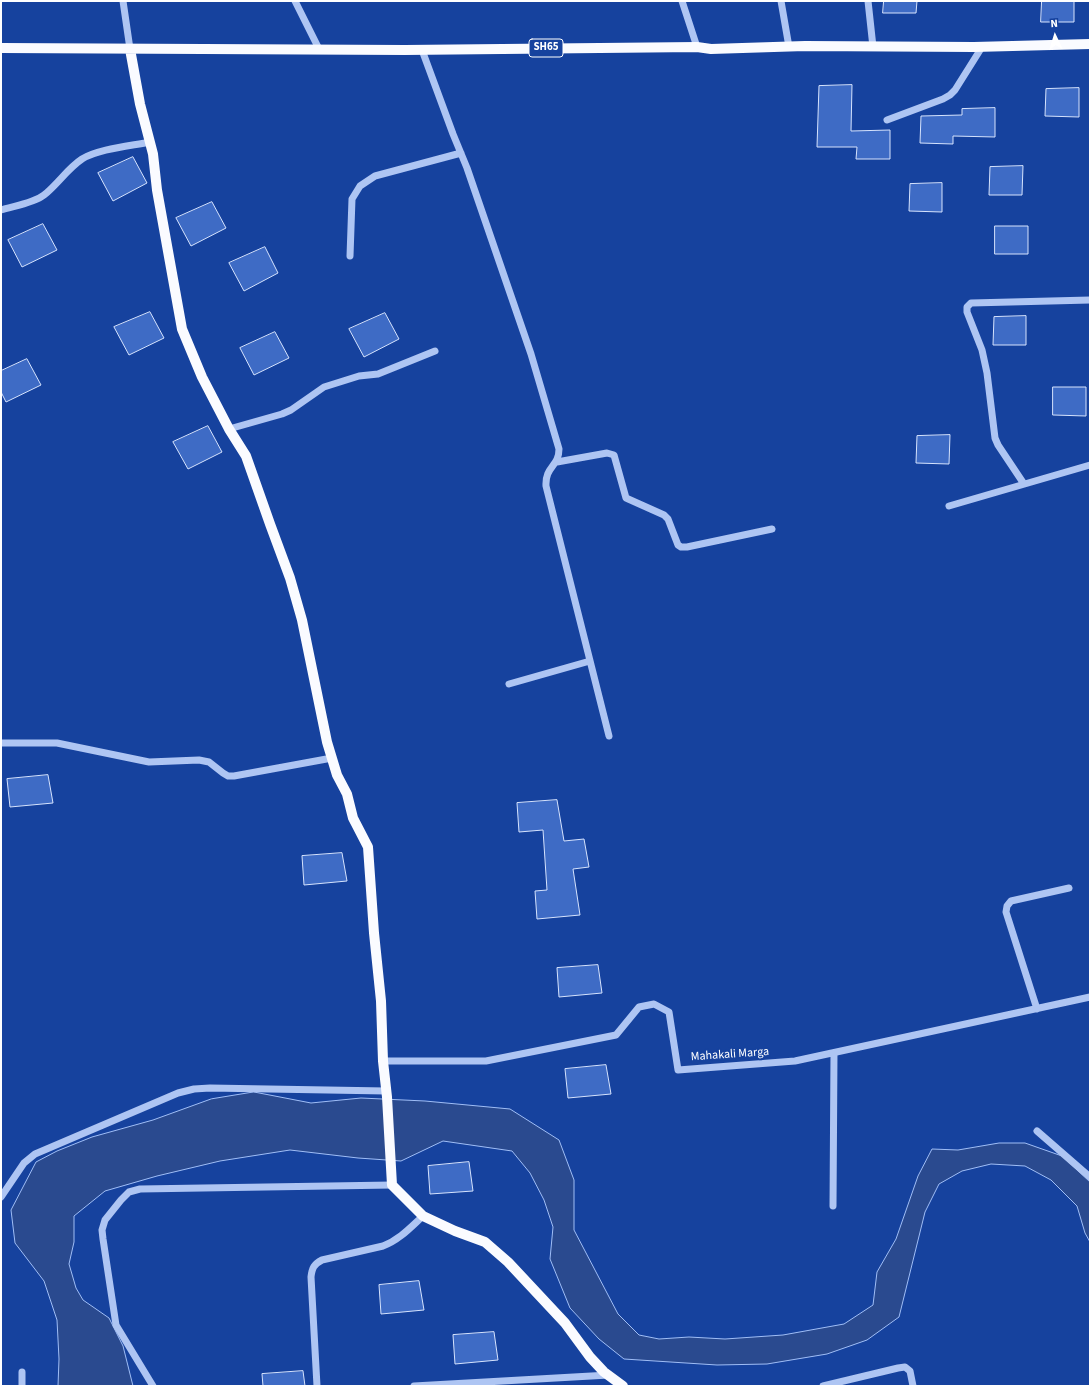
<!DOCTYPE html>
<html>
<head>
<meta charset="utf-8">
<style>
  body { margin:0 }
  #map { position:relative; width:1091px; height:1387px; overflow:hidden; background:#16429e; font-family:"Source Sans 3",sans-serif }
  canvas { display:block }
  .frame { position:absolute; inset:0; border:2px solid #fff; pointer-events:none }
  .north { position:absolute; left:1035px; top:16px; width:40px; height:40px; -webkit-text-stroke:3px #16429e; paint-order:stroke; rotate:356deg; font-size:11px; font-weight:700; line-height:16px; text-align:center; color:#fff }
  .north::after { content:''; display:block; margin:auto; width:14px; height:18px; background:#fff; clip-path:polygon(50% 0,100% 100%,50% 72%,0 100%) }
</style>
</head>
<body>
<div id="map">
<canvas width="1091" height="1387"></canvas>
<div class="frame"></div>
<div class="north">N</div>
</div>
<script>
const g = document.querySelector('canvas').getContext('2d');
g.lineJoin = 'round';
function fillPath(path, color) {
  g.fillStyle = color;
  g.fill(path, 'evenodd');
}
function strokePath(path, color, width, dash) {
  g.strokeStyle = color;
  g.lineWidth = width;
  g.lineCap = dash ? 'butt' : 'round';
  g.setLineDash(dash || []);
  g.stroke(path);
}
function label(font, color, halo, rows, align = 'center') {
  g.font = font + ' "Source Sans 3",sans-serif';
  g.lineWidth = 4;
  g.setLineDash([]);
  g.textBaseline = 'middle';
  g.strokeStyle = halo;
  g.fillStyle = color;
  for (const [text, x, y, turn = 0] of rows) {
    g.save();
    g.translate(x, y);
    g.rotate((+turn || 0) * Math.PI / 180);
    g.textAlign = isNaN(turn) ? turn : align;
    if (halo) g.strokeText(text, 0, 0);
    g.fillText(text, 0, 0);
    g.restore();
  }
}
const water = new Path2D(`
  M254,1092L311,1103L361,1098L425,1101L510,1109L559,1140L574,1180V1230L618,1314L639,1335L659,1339L689,1337L725,1339L783,1335L844,1324L873,1305L877,1272L896,1239L918,1176L932,1149L958,1150L999,1143H1025L1062,1156L1090,1182V1242L1085,1233L1077,1206L1051,1180L1025,1166L991,1164L962,1171L939,1184L925,1212L899,1317L867,1340L827,1354L767,1364L717,1365L624,1359L599,1339L570,1308L550,1259L553,1227L544,1200L530,1173L512,1151L443,1141L401,1161L358,1158L290,1150L220,1161L157,1176L105,1191L74,1216V1242L69,1264L76,1288L83,1300L109,1318L123,1346L133,1386H58L59,1359L57,1320L44,1281L15,1243L11,1210L36,1162L57,1151L92,1137L153,1120L211,1099Z`);
const building = new Path2D(`
  M884,1H917L916,13H883Z
  M1042,1H1074V22H1041Z
  M852,85L851,131L890,130V159H856L857,147H817L819,86Z
  M1079,88V117L1045,116L1046,89Z
  M995,108V137L953,136V144L920,143L921,116L962,115V109Z
  M133,157L147,183L113,201L98,173Z
  M1023,166L1022,195H989L990,167Z
  M942,183V212L909,211L910,184Z
  M212,202L226,228L191,246L176,218Z
  M43,224L57,250L22,267L8,240Z
  M995,226H1028V254H995Z
  M265,247L278,273L244,291L229,263Z
  M150,312L164,338L129,355L114,327Z
  M385,313L399,339L364,357L349,329Z
  M1026,316V345H993L994,317Z
  M275,332L289,358L254,375L240,348Z
  M27,359L41,385L6,402L1,392V371Z
  M1053,387H1086V416L1053,415Z
  M208,426L222,452L188,469L173,442Z
  M950,435L949,464L916,463L917,436Z
  M48,775L53,803L10,807L7,779Z
  M557,800L564,841L584,839L589,867L573,869L580,915L537,919L535,891L547,890L543,830L519,832L517,803Z
  M342,853L347,881L304,885L302,856Z
  M598,965L602,993L559,997L557,968Z
  M606,1065L611,1094L568,1098L565,1069Z
  M469,1162L473,1191L430,1194L428,1166Z
  M419,1281L424,1310L381,1314L379,1285Z
  M494,1332L498,1360L455,1364L453,1335Z
  M303,1371L305,1386H263L262,1374Z`);
const minor = new Path2D(`
  M123,1L130,49
  M295,1L319,49
  M682,1L697,47
  M781,1L789,47
  M868,1L873,47
  M422,50L453,134L467,168L531,354L559,449C559,467 545,466 546,486L609,736
  M887,120L943,99L950,95L955,90L982,47
  M1,210C14,206 34,203 44,195C58,184 67,169 82,159C98,149 130,146 150,142
  M350,256L352,199L360,186L375,176L461,153
  M229,429L282,414L291,410L324,387L359,376L378,374L435,351
  M557,462L607,453L614,455L626,498L664,515L668,519L678,545L681,547H687L772,529
  M1024,484L998,445L995,438L987,373L982,350L967,312V307L971,303L1090,300
  M949,506L1090,465
  M509,684L590,661
  M1,743H57L149,762L199,760L209,762L223,773L228,776H234L332,758
  M1037,1009L1006,912L1007,906L1011,901L1069,888
  M383,1061H486L616,1035L639,1007L654,1004L669,1012L678,1070L795,1061L1090,997
  M1037,1131L1090,1177
  M1,1197L24,1163L35,1154L178,1093L194,1089L210,1088L386,1091
  M833,1206L834,1053
  M22,1386V1372
  M153,1386L116,1325L103,1239L102,1230L105,1220L121,1200L129,1192L140,1189L392,1185
  M317,1386L311,1277C312,1268 314,1264 322,1260L383,1246C399,1240 410,1228 423,1216
  M414,1386L609,1375
  M823,1386L898,1368L905,1367L910,1371L913,1386`);
const major = new Path2D(`
  M1,48L405,50L697,47L711,49L805,46L974,47L1090,44
  M130,49L140,104L153,154L157,190L182,329L202,377L229,429L246,456L270,524L290,578L302,620L327,742L337,775L347,794L353,818L368,847L374,933L381,1001L383,1061L387,1097L392,1185L423,1216L455,1231L485,1242L508,1262L565,1323L590,1357L604,1372L623,1386`);
const shields = [
  [546,48,34]
];
const shieldNames = [
  ["SH65",546,48]
];
const streetNames = [
  ["Mahakali Marga",730,1055,-4]
];
fillPath(water, '#2a4a8f');
strokePath(water, '#a0bef6', 1);
fillPath(building, '#3e6bc5');
strokePath(building, '#d6e3fd', 1);
strokePath(minor, '#aec5f3', 7);
strokePath(major, '#fafbff', 10);
for (const [x, y, w] of shields) {
  const box = new Path2D();
  box.roundRect(x - w / 2, y - 9, w, 18, 3);
  g.fillStyle = '#16429e';
  g.fill(box);
  strokePath(box, '#fff', 1);
}
label('bold 11px', '#fff', null, shieldNames);
label('12px', '#fff', '#16429e', streetNames);
</script>
</body>
</html>
